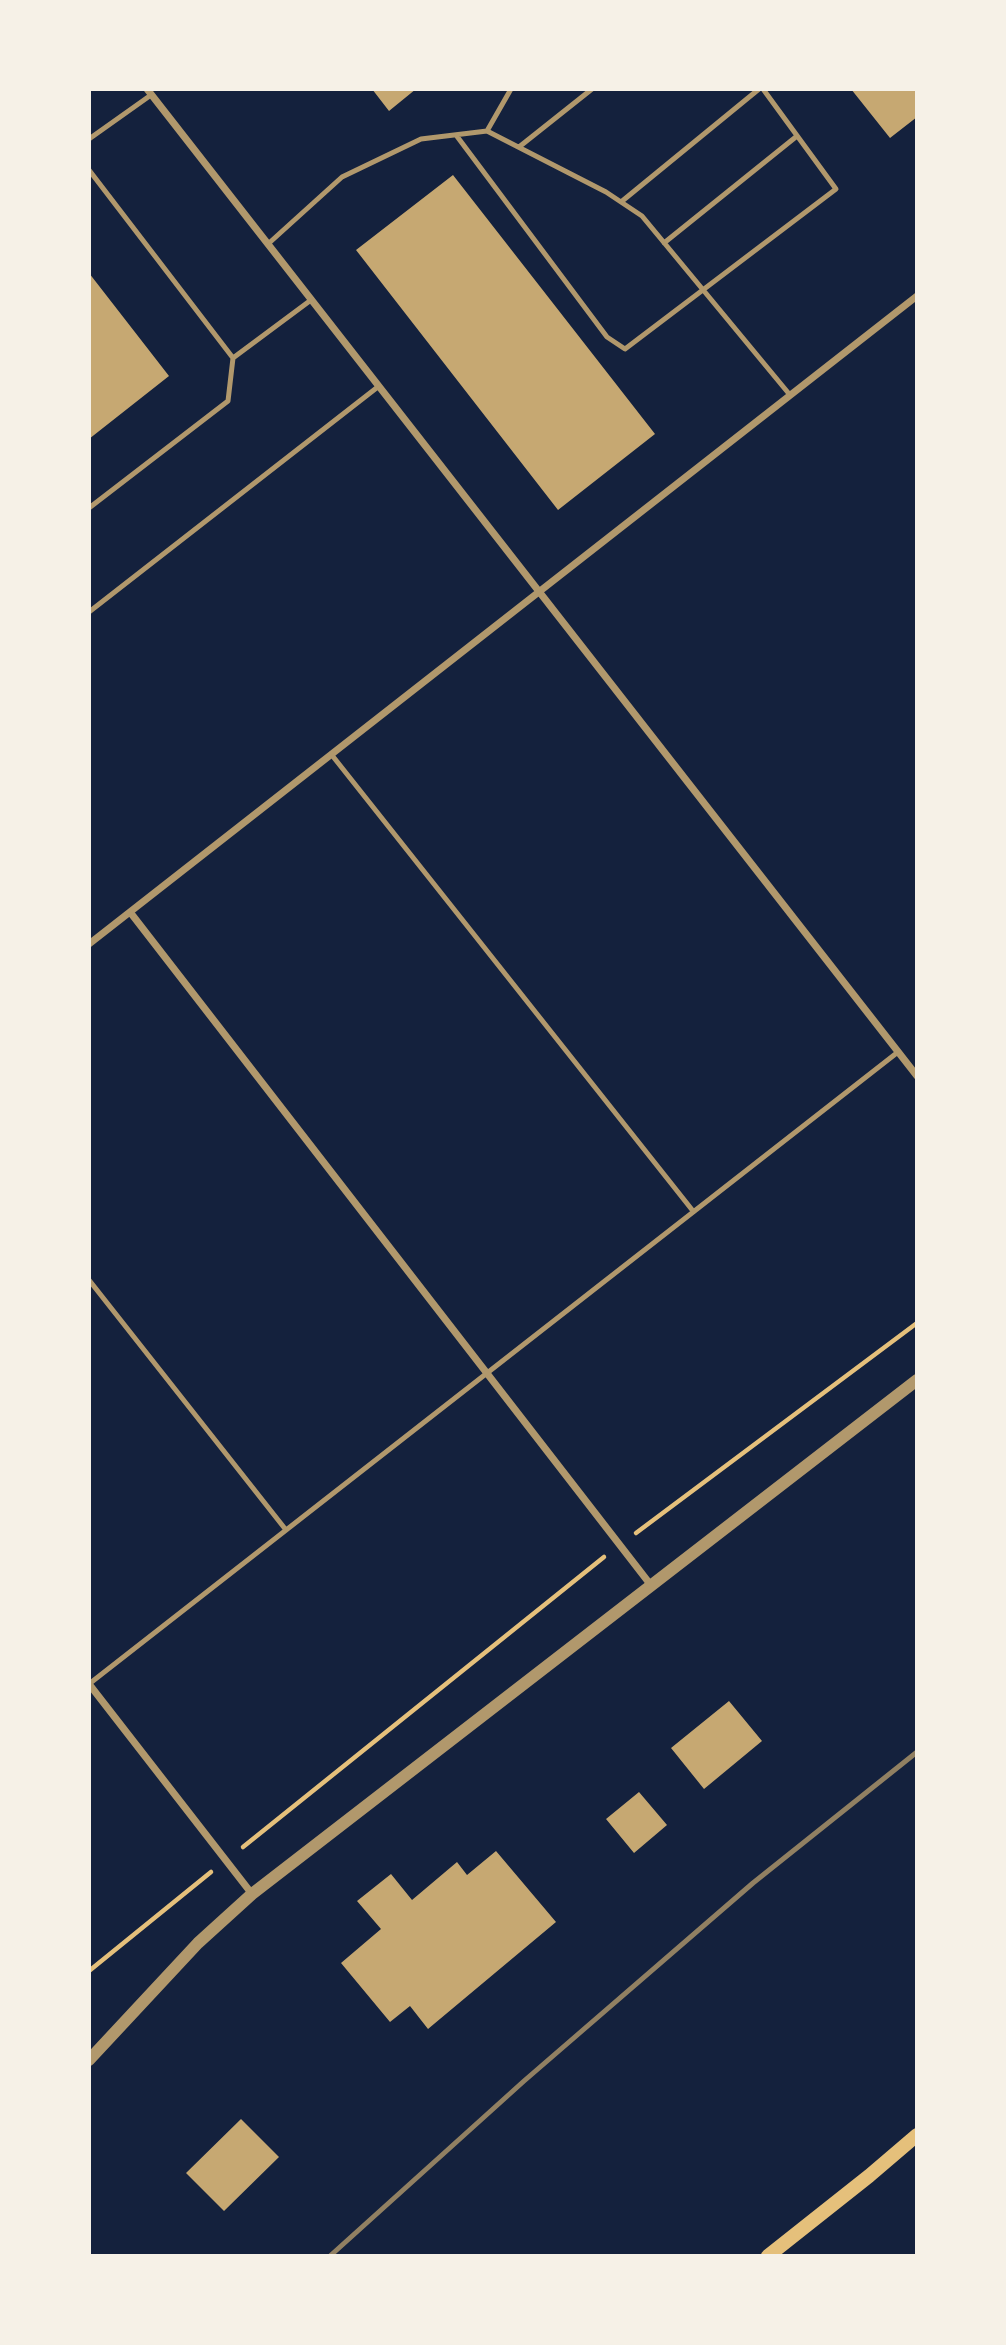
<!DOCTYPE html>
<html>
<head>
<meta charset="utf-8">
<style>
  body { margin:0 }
  #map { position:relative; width:1006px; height:2345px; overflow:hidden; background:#14213d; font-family:"DM Sans",sans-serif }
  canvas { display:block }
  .frame { position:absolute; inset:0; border:91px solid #f6f1e7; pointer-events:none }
</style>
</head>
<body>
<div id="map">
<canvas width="1006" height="2345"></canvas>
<div class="frame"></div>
</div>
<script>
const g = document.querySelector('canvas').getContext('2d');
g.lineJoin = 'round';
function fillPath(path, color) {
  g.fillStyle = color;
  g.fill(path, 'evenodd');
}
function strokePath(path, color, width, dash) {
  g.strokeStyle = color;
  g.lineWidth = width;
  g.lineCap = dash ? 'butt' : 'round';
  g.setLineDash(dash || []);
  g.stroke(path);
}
const building = new Path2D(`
  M372,89H416L389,111Z
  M851,89H917V117L890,138Z
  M453,175L655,434L558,510L356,250Z
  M89,273L169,376L89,439Z
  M729,1701L762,1741L704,1789L671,1748Z
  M639,1792L667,1825L634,1853L606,1819Z
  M496,1851L556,1922L428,2029L410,2006L390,2022L341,1963L381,1929L357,1901L391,1874L412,1900L457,1862L467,1875Z
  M241,2119L279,2157L224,2211L186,2173Z`);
const path = new Path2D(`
  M636,1533L917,1323
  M243,1847L604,1557
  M89,1971L211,1872`);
const service = new Path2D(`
  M487,131L511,89
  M456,135L607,337L625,349L836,189L763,89
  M89,139L151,95
  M519,147L592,89
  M89,170L233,358L228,401L89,508
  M621,202L759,89
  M664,243L797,136
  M268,244L342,177L421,139L487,131L606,192L642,216L790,395
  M233,358L311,300
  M89,612L379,386
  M331,754L693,1211
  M89,1280L286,1530
  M89,1684L898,1052`);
const minor = new Path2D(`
  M147,89L917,1076
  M130,912L650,1584
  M89,944L917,296
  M89,1684L252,1894`);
const tertiary = new Path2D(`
  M89,2060L198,1943L252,1894L917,1380`);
const secondary = new Path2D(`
  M768,2256L869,2176L917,2135`);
const rail = new Path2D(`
  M330,2256L524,2081L753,1883L917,1752`);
fillPath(building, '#c6a872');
strokePath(path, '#e5c07b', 4.5);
strokePath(service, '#b1986c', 5);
strokePath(minor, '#b1986c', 7);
strokePath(tertiary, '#b1986c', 12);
strokePath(secondary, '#e5c07b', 14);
strokePath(rail, '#918062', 5);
</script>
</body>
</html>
